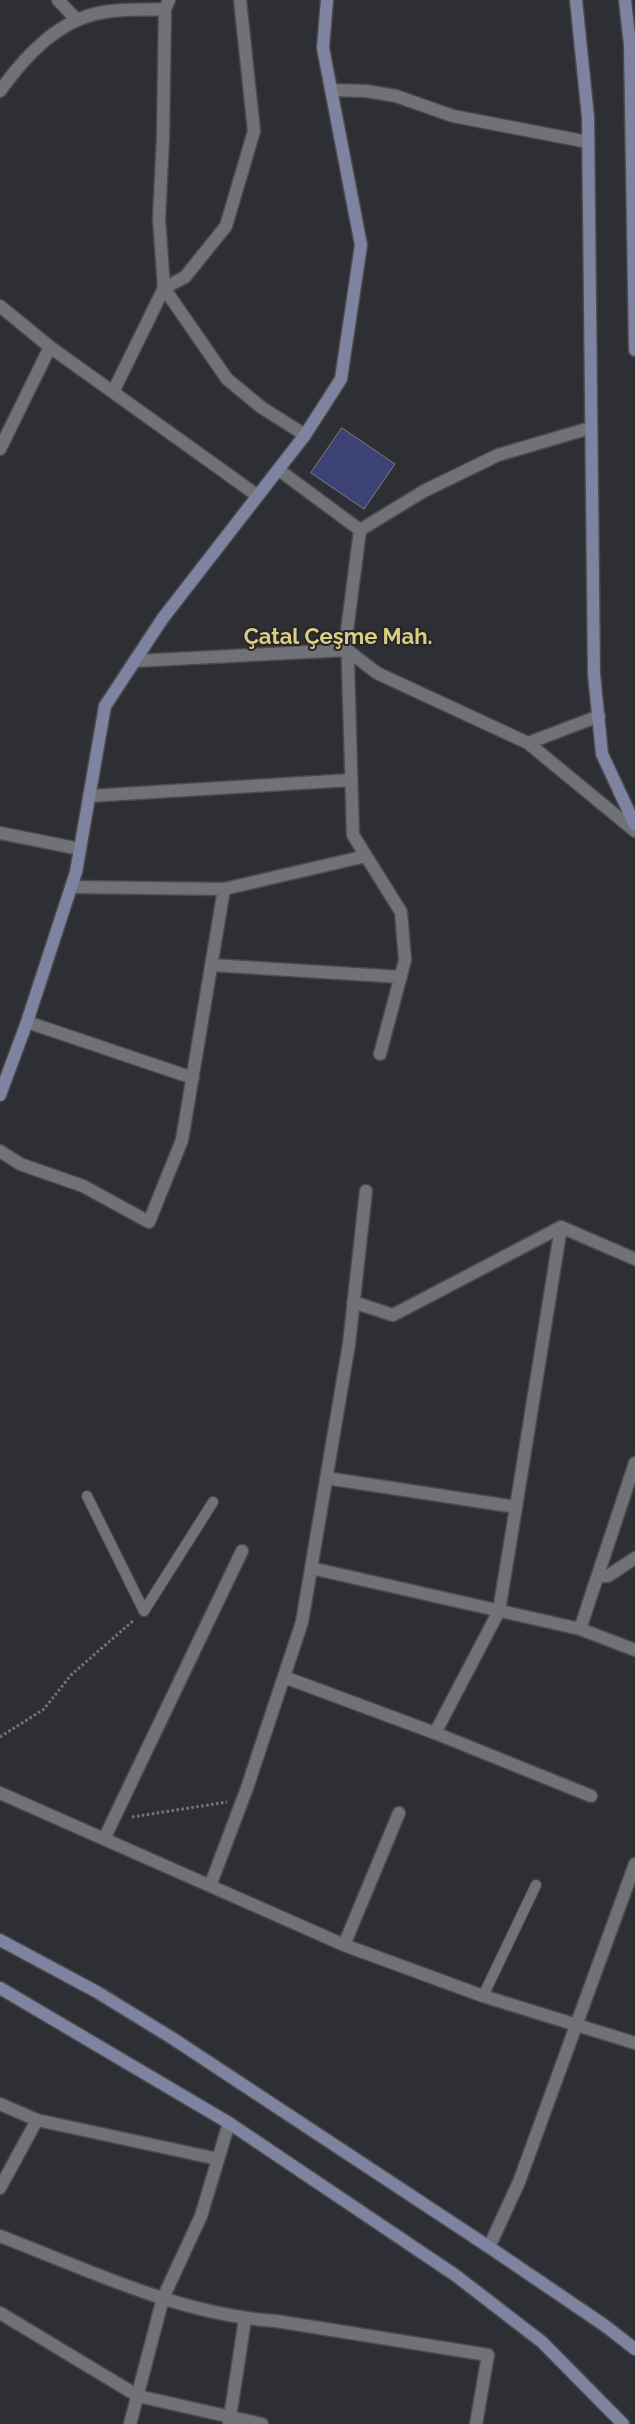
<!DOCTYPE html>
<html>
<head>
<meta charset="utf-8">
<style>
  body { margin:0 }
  canvas { display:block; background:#2e2f34 }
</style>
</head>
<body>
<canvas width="635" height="2424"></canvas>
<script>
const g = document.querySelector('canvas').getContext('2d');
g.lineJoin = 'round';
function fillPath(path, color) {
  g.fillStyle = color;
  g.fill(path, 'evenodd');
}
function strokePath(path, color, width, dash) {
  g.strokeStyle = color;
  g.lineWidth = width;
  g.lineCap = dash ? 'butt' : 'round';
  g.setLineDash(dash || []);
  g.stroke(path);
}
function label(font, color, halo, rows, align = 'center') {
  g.font = font + ' Raleway,sans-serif';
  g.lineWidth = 4;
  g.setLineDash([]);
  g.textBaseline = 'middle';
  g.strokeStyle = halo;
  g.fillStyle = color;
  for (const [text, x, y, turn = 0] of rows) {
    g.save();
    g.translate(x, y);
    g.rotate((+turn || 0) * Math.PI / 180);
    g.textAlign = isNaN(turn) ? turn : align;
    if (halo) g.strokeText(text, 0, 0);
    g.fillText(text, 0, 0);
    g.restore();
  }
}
const building = new Path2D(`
  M342,428L395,464L364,509L311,473Z`);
const path = new Path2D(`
  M0,1737L44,1709L71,1675L134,1620
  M132,1817L227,1802`);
const lane = new Path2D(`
  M87,1496L144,1611L213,1502
  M483,1996L536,1885`);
const street = new Path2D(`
  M58,0L77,20
  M240,0L254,131L226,226L185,277L164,288L227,379L261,407L305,435
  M331,90L366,91L396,96L453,116L588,142
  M0,91C25,56 59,19 104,12C124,9 145,10 165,9L169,0
  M0,306L50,347L258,496
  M113,392L164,288L159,219L163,138L165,9
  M0,449L50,347
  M279,470L360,530L347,631L353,835L401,912L405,960L380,1054
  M360,530L424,491L498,455L590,428
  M135,661L347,650L377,673L528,743L635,831
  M528,743L599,716
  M89,796L351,780
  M0,833L80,849
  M71,887L224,889L366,856
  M211,965L401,977
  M27,1022L193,1078
  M0,1151L20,1164L83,1186L149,1222L182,1140L224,889
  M353,1302L393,1315L561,1227L635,1259
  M326,1478L516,1507L499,1611L435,1733
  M516,1507L561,1227
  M311,1568L580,1629L635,1650
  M598,1576H608L635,1558
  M580,1629L635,1463
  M284,1677L435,1733L591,1796
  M0,1793L344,1945L483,1996L635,2043
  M104,1839L242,1551
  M210,1886L247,1788L302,1622L349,1344L366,1191
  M344,1945L399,1813
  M0,2104L37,2120L218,2159
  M0,2188L37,2120
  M0,2236C89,2270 180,2315 276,2321L488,2355L476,2424
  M489,2247L519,2182L635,1864
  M0,2313L138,2396L262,2424
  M130,2424L163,2298L201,2216L229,2123
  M229,2424L245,2319`);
const secondary = new Path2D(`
  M576,0L588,117L594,674L602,754L635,825
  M625,0L630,45L635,350
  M0,1095L27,1022L76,872L105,706L163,618L305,435L341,379L361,245L323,48L327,0
  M0,1940L97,1992L172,2038L489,2247L604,2325L635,2349
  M0,1988L229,2123L455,2275L542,2342L623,2424`);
const districtNames = [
  ["Çatal Çeşme Mah.",338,637]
];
fillPath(building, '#3c4275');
strokePath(building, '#7c7d83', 1);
strokePath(lane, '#4a4a4e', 12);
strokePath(street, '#4a4a4e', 15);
strokePath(secondary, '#4a4a4e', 15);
strokePath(path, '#747579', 3, [2.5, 2.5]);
strokePath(lane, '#717278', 10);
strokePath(street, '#717278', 12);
strokePath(secondary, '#7e83a0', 12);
label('bold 22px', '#dbce80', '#25252a', districtNames);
</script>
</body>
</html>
